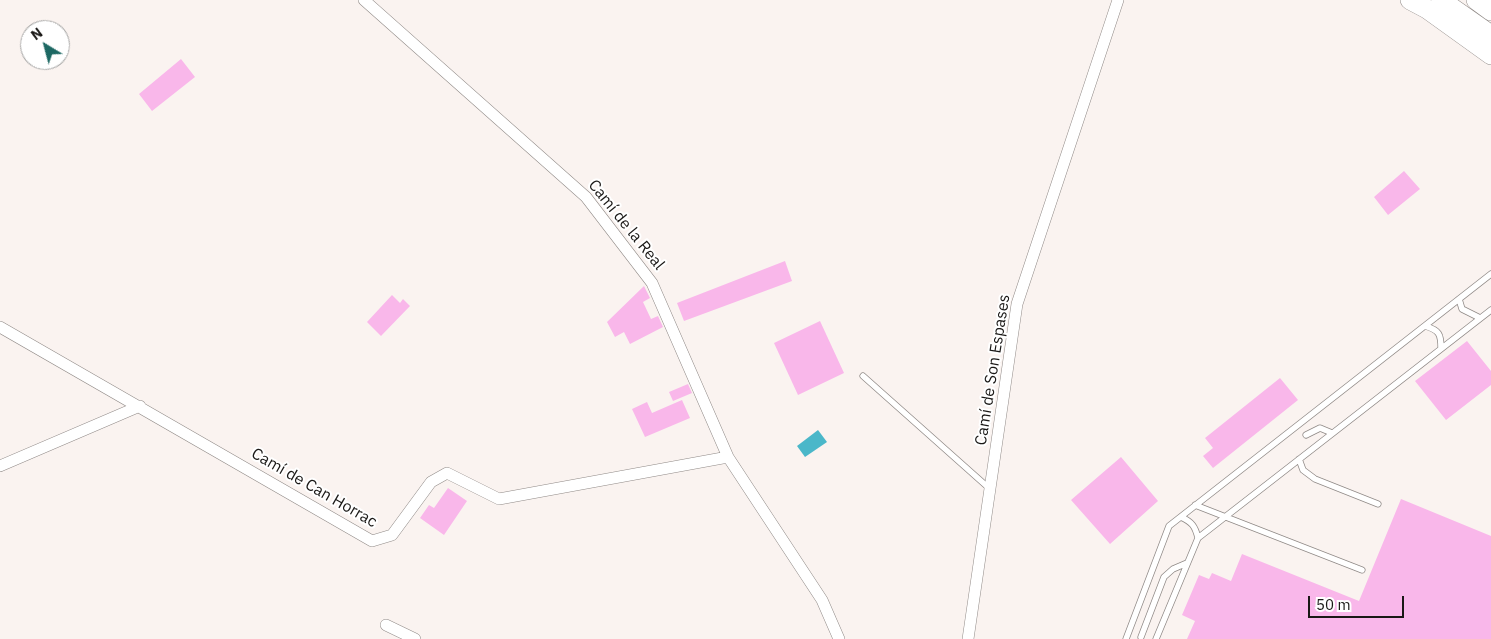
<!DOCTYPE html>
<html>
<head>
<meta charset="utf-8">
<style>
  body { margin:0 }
  #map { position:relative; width:1491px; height:639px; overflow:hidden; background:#faf3f0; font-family:"IBM Plex Sans",sans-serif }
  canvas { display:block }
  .north { position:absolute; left:20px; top:20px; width:50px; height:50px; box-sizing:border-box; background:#fff; border:1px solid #a3a3a2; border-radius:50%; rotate:323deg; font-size:14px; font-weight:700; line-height:20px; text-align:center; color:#1a1816 }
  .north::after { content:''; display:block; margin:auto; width:18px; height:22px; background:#1d6863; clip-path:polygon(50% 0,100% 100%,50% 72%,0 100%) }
  .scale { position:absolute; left:1308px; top:596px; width:96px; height:22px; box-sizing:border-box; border:2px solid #1a1816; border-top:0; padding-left:6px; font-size:15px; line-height:18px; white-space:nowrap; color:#1a1816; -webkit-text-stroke:4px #fff; paint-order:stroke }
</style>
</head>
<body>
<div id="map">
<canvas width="1491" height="639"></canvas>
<div class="north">N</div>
<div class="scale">50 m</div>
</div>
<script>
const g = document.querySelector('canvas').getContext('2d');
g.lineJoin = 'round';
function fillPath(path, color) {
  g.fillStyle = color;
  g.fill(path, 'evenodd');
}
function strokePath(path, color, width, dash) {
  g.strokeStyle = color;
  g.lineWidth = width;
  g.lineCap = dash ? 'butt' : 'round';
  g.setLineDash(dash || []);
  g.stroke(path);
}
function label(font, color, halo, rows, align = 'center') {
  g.font = font + ' "IBM Plex Sans",sans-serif';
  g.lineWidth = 4;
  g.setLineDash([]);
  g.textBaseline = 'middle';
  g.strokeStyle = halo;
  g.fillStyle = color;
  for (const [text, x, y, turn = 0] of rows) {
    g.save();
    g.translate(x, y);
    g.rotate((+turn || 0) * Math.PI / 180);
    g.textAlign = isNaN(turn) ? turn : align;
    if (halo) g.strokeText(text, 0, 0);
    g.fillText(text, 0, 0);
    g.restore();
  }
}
const water = new Path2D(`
  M818,430L827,442L805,457L797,446Z`);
const building = new Path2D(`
  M181,59L195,77L152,111L139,94Z
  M1404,171L1420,189L1388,215L1374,197Z
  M785,261L792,281L684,321L677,303Z
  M644,286L650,298L643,302L651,319L658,316L663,327L630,344L624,332L615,337L607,322Z
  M392,295L400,303L403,299L410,306L381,336L367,322Z
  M820,321L844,373L798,395L774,343Z
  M1467,341L1491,371V385L1446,420L1415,381Z
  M1280,378L1298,400L1213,468L1203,456L1213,448L1205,438Z
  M688,384L692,393L673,401L669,392Z
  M682,400L690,418L645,437L632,409L647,402L652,413Z
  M1121,457L1158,501L1110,544L1071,500Z
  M448,488L467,501L444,535L420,518L429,505L434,508Z
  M1401,499L1491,536V639H1187L1195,621L1182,615L1199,575L1209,579L1212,573L1231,581L1242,554L1359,601Z`);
const lane = new Path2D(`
  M1459,299L1462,309L1480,318
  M1425,326C1439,330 1441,334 1441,348
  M863,376L990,489
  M1306,435L1320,428L1332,433
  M1299,459L1303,470L1315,479L1378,504
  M1195,505L1362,570
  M1181,517C1192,522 1195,526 1198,538
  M1141,637L1164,577L1173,569L1187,563
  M1126,639L1169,526L1491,274
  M1156,639L1198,538L1491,310`);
const street = new Path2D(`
  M364,0L586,197L652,283L728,457L822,600L839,639
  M0,327L372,541L392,535L431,482L447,473L499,499L728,457
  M0,466L140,406
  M386,625L415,639
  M968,639L1017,304L1118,0`);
const primary = new Path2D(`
  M1410,0L1427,9L1491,55
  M1441,0L1491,35
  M1476,0L1491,11`);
const streetNames = [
  ["Camí de la Real",626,225,51],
  ["Camí de Son Espases",993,370,-81],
  ["Camí de Can Horrac",314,488,30]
];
fillPath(water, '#4ab7c9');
fillPath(building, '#f9b7ea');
strokePath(lane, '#908a87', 7);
strokePath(street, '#908a87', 12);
strokePath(primary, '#908a87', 20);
strokePath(lane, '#fff', 5.5);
strokePath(street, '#fff', 11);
strokePath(primary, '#fff', 19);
label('16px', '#1a1816', '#fff', streetNames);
</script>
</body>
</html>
